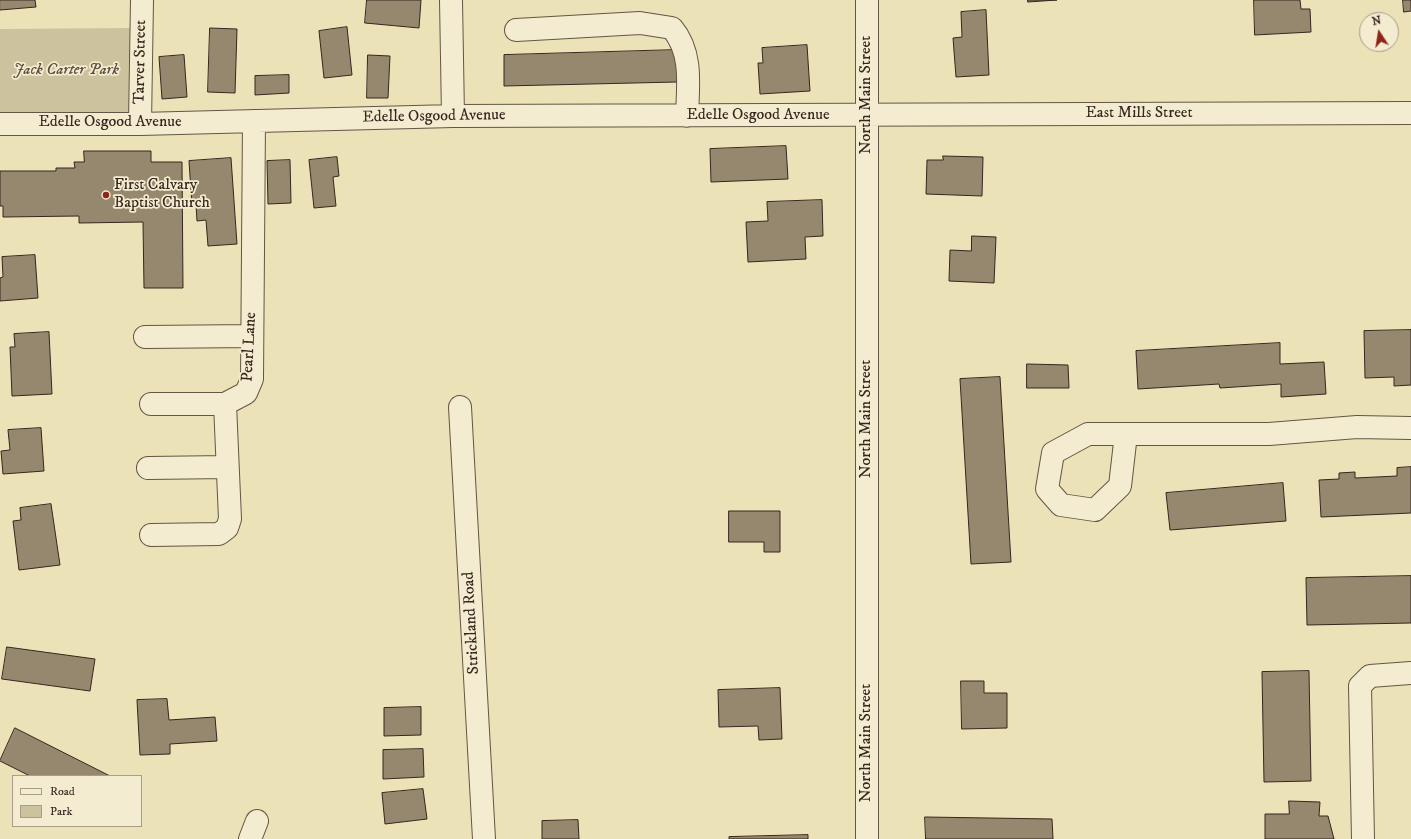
<!DOCTYPE html>
<html>
<head>
<meta charset="utf-8">
<style>
  body { margin:0 }
  #map { position:relative; width:1411px; height:839px; overflow:hidden; background:#ece2b8; font-family:"IM FELL DW Pica",serif }
  canvas { display:block }
  .legend { position:absolute; left:12px; top:775px; width:130px; height:52px; box-sizing:border-box; background:#f3ecd1; border:1px solid #a79d89; margin:0; padding:5px 7px; list-style:none; font-size:12px; color:#36261d }
  .legend li { display:flex; align-items:center; gap:8px; height:20px }
  .legend b { width:20px; border:1px solid #a79d89 }
  .north { position:absolute; left:1359px; top:12px; width:40px; height:40px; box-sizing:border-box; background:#f3ecd1; border:1px solid #a79d89; border-radius:50%; rotate:348deg; font-size:11px; font-weight:700; line-height:16px; text-align:center; color:#36261d }
  .north::after { content:''; display:block; margin:auto; width:14px; height:18px; background:#8f2418; clip-path:polygon(50% 0,100% 100%,50% 72%,0 100%) }
</style>
</head>
<body>
<div id="map">
<canvas width="1411" height="839"></canvas>
<ul class="legend">
<li><b style="height:5px;background:#f3ecd1"></b>Road</li>
<li><b style="height:11px;background:#cdc29e"></b>Park</li>
</ul>
<div class="north">N</div>
</div>
<script>
const g = document.querySelector('canvas').getContext('2d');
g.lineJoin = 'round';
function fillPath(path, color) {
  g.fillStyle = color;
  g.fill(path, 'evenodd');
}
function strokePath(path, color, width, dash) {
  g.strokeStyle = color;
  g.lineWidth = width;
  g.lineCap = dash ? 'butt' : 'round';
  g.setLineDash(dash || []);
  g.stroke(path);
}
function label(font, color, halo, rows, align = 'center') {
  g.font = font + ' "IM FELL DW Pica",serif';
  g.lineWidth = 3.5;
  g.setLineDash([]);
  g.textBaseline = 'middle';
  g.strokeStyle = halo;
  g.fillStyle = color;
  for (const [text, x, y, turn = 0] of rows) {
    g.save();
    g.translate(x, y);
    g.rotate((+turn || 0) * Math.PI / 180);
    g.textAlign = isNaN(turn) ? turn : align;
    if (halo) g.strokeText(text, 0, 0);
    g.fillText(text, 0, 0);
    g.restore();
  }
}
const green = new Path2D(`
  M130,28L132,113H0V29Z`);
const building = new Path2D(`
  M0,0H35L36,7L0,10Z
  M367,0H421L419,28L365,23Z
  M1028,0H1057L1028,2Z
  M1254,0H1300L1301,9H1310L1311,32L1255,35Z
  M1403,0H1411V11L1404,12Z
  M986,10L989,75L956,77L953,38L962,37L961,12Z
  M347,27L352,75L324,78L319,31Z
  M210,28L237,29L235,93L208,92Z
  M807,45L810,91L760,94L758,63H763L762,48Z
  M676,50L677,82L504,86V55Z
  M184,55L187,97L162,99L159,57Z
  M368,55L390,56L388,98H367Z
  M289,75V93L255,95V76Z
  M786,146L788,179L711,182L710,149Z
  M84,151H151V162H182L183,288H144L143,222L79,223V216L3,217V206H0V171H56V168H75L74,162H84Z
  M943,156L983,157L982,196L926,194L927,160H943Z
  M337,157L339,176L333,177L336,206L314,208L309,160Z
  M231,158L237,244L208,246L206,220L197,221L196,205L192,206L189,161Z
  M290,160L291,203L268,204L267,161Z
  M822,200L823,236L805,237L806,259L748,262L746,222L768,221L767,202Z
  M972,236L996,237L994,283L949,281L950,250L971,251Z
  M35,255L38,298L0,301V278L3,277L2,257Z
  M1411,330V385L1394,386V377L1365,378L1364,331Z
  M49,332L52,394L12,396L10,347H15L14,334Z
  M1280,343V364L1324,362L1326,394L1281,397V384L1220,388L1219,384L1138,389L1136,351Z
  M1027,364L1068,365L1069,388H1027Z
  M1000,377L1011,562L971,564L960,379Z
  M41,428L44,471L3,474L1,451L10,450L8,430Z
  M1411,467V513L1321,517L1319,480L1339,479V473L1355,472V478L1397,476V468Z
  M1283,483L1286,521L1170,530L1166,493Z
  M51,504L60,565L19,570L13,521L21,520L20,508Z
  M729,511H780V552H764V542H729Z
  M1411,576V623L1307,625L1306,578Z
  M7,647L95,659L90,691L2,679Z
  M1309,671L1311,781L1264,782L1262,672Z
  M961,681H984V693H1007V728L962,729Z
  M780,688L782,739L759,740L758,726L719,727L718,690Z
  M167,699L169,720L215,717L217,741L170,744V754L140,755L137,700Z
  M421,707V735L384,736V708Z
  M15,728L110,776H30L0,761Z
  M423,749L424,777L383,779V750Z
  M423,789L427,819L385,824L382,793Z
  M1289,801L1320,802L1319,816H1328L1334,839H1265V814H1289Z
  M925,817L1052,819L1053,839H926Z
  M578,820L579,839H542V821Z
  M808,835V839H729V837Z`);
const minor = new Path2D(`
  M451,0L453,116
  M867,0V839
  M516,30L640,23L672,28C693,53 688,85 687,116
  M0,124H140L453,116L1411,113
  M140,124L142,0
  M145,337L252,336
  M151,404H225
  M460,407L484,839
  M1126,434L1120,486L1095,510L1061,505L1047,489L1053,453L1088,434H1269L1357,427L1411,428
  M148,468L227,467
  M151,535L219,534L227,528L230,519L225,404L246,393L252,379L254,121
  M250,839L257,821
  M1363,839L1360,686L1370,676L1411,673`);
const markers = [
  [106,195,4,"#8f2418"]
];
const streetNames = [
  ["Tarver Street",141,62,-89],
  ["North Main Street",867,95,-90],
  ["East Mills Street",1139,114],
  ["Edelle Osgood Avenue",758,116],
  ["Edelle Osgood Avenue",434,117,-1],
  ["Edelle Osgood Avenue",110,123],
  ["Pearl Lane",250,347,-87],
  ["North Main Street",867,419,-90],
  ["Strickland Road",472,623,-93],
  ["North Main Street",867,743,-90]
];
const parkNames = [
  ["Jack Carter Park",66,71]
];
const poiNames = [
  ["First Calvary",114,186],
  ["Baptist Church",114,204]
];
fillPath(green, '#cdc29e');
fillPath(building, '#95886e');
strokePath(building, '#36261d', 1);
strokePath(minor, '#645544', 24);
strokePath(minor, '#f3ecd1', 22);
for (const [x, y, r, color] of markers) {
  const dot = new Path2D();
  dot.arc(x, y, r, 0, 2 * Math.PI);
  g.fillStyle = color;
  g.fill(dot);
  strokePath(dot, '#f3ecd1', 1.5);
}
label('16px', '#36261d', '#f3ecd1', streetNames);
label('italic 16px', '#5c4d3d', '#f3ecd1', parkNames);
label('16px', '#36261d', '#f3ecd1', poiNames, 'left');
</script>
</body>
</html>
